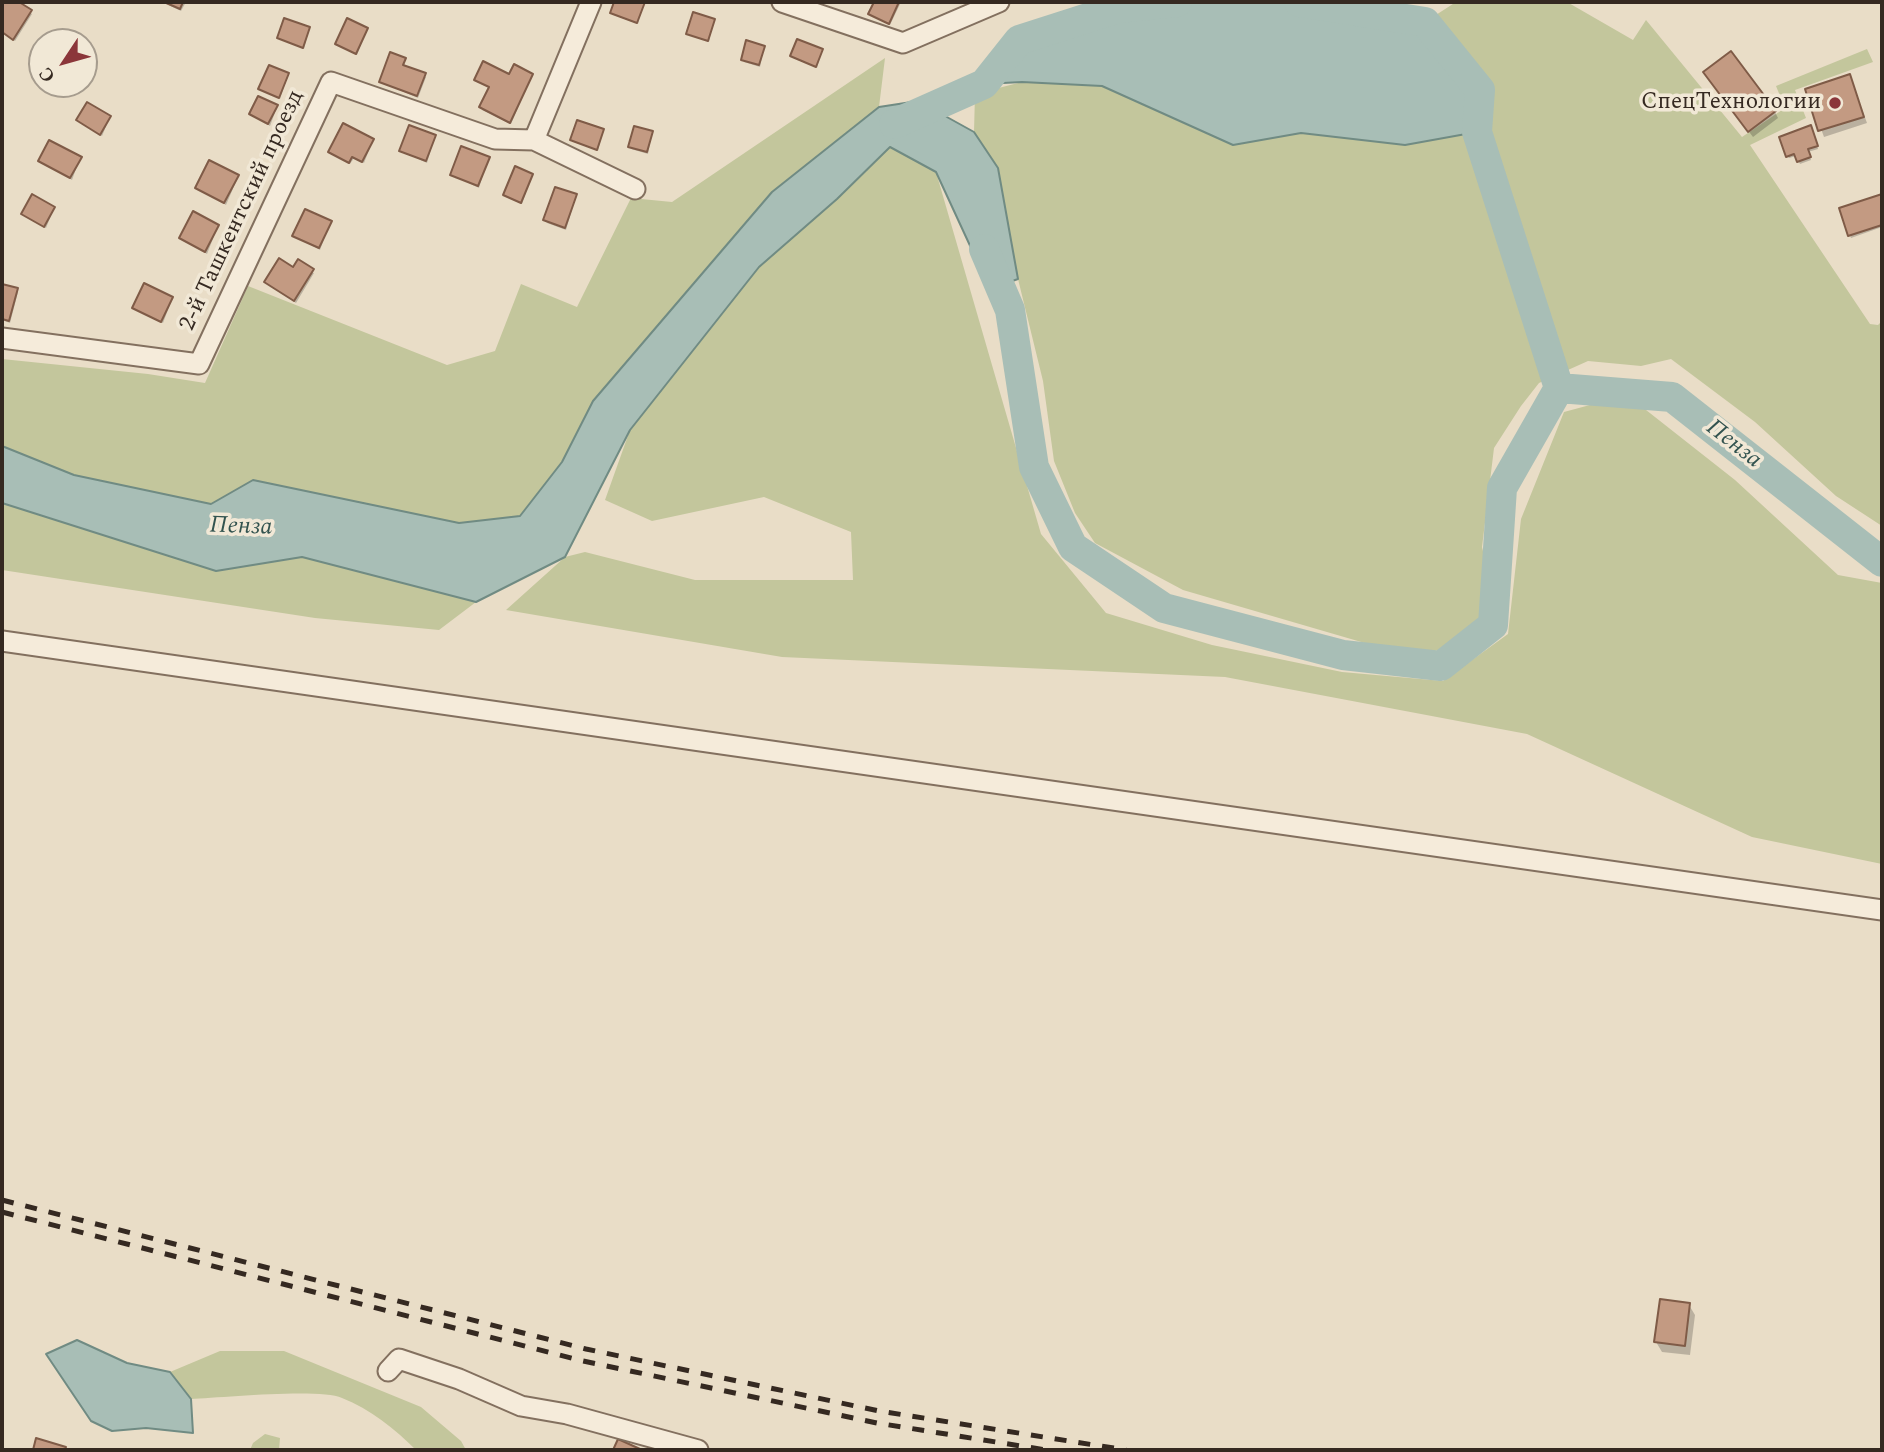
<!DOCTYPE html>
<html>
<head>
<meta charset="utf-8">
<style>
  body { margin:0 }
  #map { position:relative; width:1884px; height:1452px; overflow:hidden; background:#e9ddc7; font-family:Spectral,serif }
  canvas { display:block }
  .frame { position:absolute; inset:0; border:4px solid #352921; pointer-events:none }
  .north { position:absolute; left:28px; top:28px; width:70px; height:70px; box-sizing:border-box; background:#f1e8d6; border:2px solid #a69c8e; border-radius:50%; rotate:234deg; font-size:19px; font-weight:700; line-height:28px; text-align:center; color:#352921 }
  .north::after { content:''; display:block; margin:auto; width:24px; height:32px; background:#8b363a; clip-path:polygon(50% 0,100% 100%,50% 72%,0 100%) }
</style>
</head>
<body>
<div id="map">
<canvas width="1884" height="1452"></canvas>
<div class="frame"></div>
<div class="north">С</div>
</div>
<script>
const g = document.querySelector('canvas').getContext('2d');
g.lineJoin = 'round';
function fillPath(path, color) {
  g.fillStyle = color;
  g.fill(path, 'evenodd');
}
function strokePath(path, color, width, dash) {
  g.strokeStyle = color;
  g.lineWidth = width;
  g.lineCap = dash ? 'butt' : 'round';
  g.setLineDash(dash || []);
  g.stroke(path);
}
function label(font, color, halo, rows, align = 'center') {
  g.font = font + ' Spectral,serif';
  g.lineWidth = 7;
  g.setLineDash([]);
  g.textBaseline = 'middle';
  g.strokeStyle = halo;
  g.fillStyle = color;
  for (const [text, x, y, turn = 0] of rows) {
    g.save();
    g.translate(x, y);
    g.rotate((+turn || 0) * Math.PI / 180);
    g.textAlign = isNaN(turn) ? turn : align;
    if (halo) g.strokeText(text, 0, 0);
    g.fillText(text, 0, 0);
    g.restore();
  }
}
const green = new Path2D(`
  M1456,2H1567L1633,40L1646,20L1742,137L1785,108L1776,86L1867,49L1873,62L1795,90L1806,118L1750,145L1870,324L1878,325L1882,321V526L1836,496L1755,422L1671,359L1641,366L1588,361L1539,383L1521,406L1494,448L1482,547L1489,575L1483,622L1454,644L1424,655L1375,646L1183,590L1095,543L1075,513L1054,461L1043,381L1018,279L998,168L974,132L975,94L1022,82L1102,86L1233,144L1301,133L1405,145L1480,90L1425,22Z
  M885,58L879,107L772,192L593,401L562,462L520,516L459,523L253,480L211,504L74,475L2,446V359L148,374L205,383L248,286L447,365L495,351L521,284L577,307L631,198L672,202Z
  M890,147L936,172L1041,534L1106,613L1212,645L1342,672L1443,681L1508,634L1521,519L1564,412L1627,395L1735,480L1838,575L1882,583V864L1752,837L1527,734L1225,677L782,657L506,610L565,557L585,552L695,580H853L851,532L764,497L652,521L605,500L630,430L759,267L837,199Z
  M2,503L216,571L302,557L476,602L439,630L315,618L2,570Z
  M220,1351H284L421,1407L461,1441L466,1450H416C395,1429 370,1409 342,1398C319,1388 220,1398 191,1399L170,1372Z
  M265,1434L280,1438L279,1450H250L253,1443Z`);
const water = new Path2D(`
  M1177,2H1299L1425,22L1480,90L1477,132L1405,145L1301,133L1233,145L1102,86L1022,82L984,84L1019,40L1119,8Z
  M918,101L974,132L998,168L1018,279L990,289L936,172L890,147L837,199L759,267L630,430L565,557L476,602L302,557L216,571L2,503V446L74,475L211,504L253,480L459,523L520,516L562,462L593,401L772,192L879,107Z
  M77,1340L127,1363L170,1372L191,1399L193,1433L146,1428L112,1431L91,1421L46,1354Z`);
const shadow = new Path2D(`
  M4,2L10,5L16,2L32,14L15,41L2,33Z
  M162,2H186L181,11Z
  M616,2L643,3L638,24L614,15Z
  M876,2H901L890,25L872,16Z
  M713,21L709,42L688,33Z
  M309,29L304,49L278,38Z
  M367,29L357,55L337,44Z
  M764,47L760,67L744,62L743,60Z
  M822,50L817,68L792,56Z
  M405,60L404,67L426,77L418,98L381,82Z
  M288,75L280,99L260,89Z
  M532,75L511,124L482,110L490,88L476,80Z
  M1850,76L1867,123L1824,137L1807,90Z
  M1709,79L1775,112L1778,118L1753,137Z
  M277,107L270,126L251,114Z
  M110,117L102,136L78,120Z
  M1812,130L1818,149L1808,152L1811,160L1800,164L1796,156L1789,158L1788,156Z
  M603,131L598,151L572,140Z
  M652,133L648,154L631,149L630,146Z
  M435,136L427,163L401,151Z
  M373,140L364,163L354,158L350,164L330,152Z
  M80,158L72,180L40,161Z
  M488,158L479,188L452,175Z
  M532,175L522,204L506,197L505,195Z
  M238,177L226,205L197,188Z
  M576,196L566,230L547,223L545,220Z
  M1882,196V227L1851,238L1841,210Z
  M54,208L46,228L23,214Z
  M330,223L320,250L294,236Z
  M218,226L207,254L181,238Z
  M294,269L314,273L296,303L266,282Z
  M2,286L18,292L10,323L2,320Z
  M172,299L163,323L134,308Z
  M1689,1305L1695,1315L1690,1355L1662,1352L1656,1342Z`);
const river = new Path2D(`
  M894,124L984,84L1019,40L1119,8L1177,2
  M984,249L1010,310L1034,467L1073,547L1164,608L1343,655L1441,666L1493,625L1502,488L1559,388L1477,132L1480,90L1425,22L1299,2
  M1559,388L1672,397L1882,562`);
const building = new Path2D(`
  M2,2H19L32,10L13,40L2,32Z
  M164,2H183L180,9Z
  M614,2H645L637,23L610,13Z
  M874,2H899L889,24L868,14Z
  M693,12L715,19L708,41L686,34Z
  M284,18L310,27L303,48L277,38Z
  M347,18L368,28L356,54L335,44Z
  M797,39L823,49L816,67L790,56Z
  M746,40L765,46L759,65L741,60Z
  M1731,51L1776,111L1748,132L1703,72Z
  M390,52L406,58L403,65L426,73L417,96L379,82Z
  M483,61L509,74L514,64L533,74L510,123L479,107L489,87L474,80Z
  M269,65L289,73L279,98L258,89Z
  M1850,74L1864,117L1818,131L1805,89Z
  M258,96L278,105L268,124L249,114Z
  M87,102L111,116L100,135L76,120Z
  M577,120L604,129L597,150L570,140Z
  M343,123L374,139L362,162L352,157L349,163L328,152Z
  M409,125L436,135L426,161L399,151Z
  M1811,125L1818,146L1808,149L1811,157L1797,162L1794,154L1786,157L1779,137Z
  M634,126L653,131L647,152L628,147Z
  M49,140L82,157L70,178L38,161Z
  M461,146L490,157L478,186L450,175Z
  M209,160L239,175L224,203L195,188Z
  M515,166L533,174L521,203L503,195Z
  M555,187L577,194L565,228L543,220Z
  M32,194L55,207L44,227L21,214Z
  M1882,194V225L1848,236L1839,208Z
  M305,209L332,221L319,248L292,236Z
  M193,211L219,225L205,252L179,238Z
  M279,258L293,267L298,259L314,269L294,301L264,282Z
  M144,283L173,297L161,322L132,308Z
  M2,284L18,288L9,321L2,319Z
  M1660,1299L1690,1303L1685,1346L1654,1342Z
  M36,1438L66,1447L65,1450H33Z
  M618,1439L640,1449V1450H613Z`);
const street = new Path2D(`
  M782,2L903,43L999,2
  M534,140L635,189
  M2,338L199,364L331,82L495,139L534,140L591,2
  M2,641L1882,910
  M388,1371L399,1359L459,1379L521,1406L567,1414L698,1450`);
const rail = new Path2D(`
  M2,1200L586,1349L879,1411L1126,1450
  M2,1212L583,1361L877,1423L1046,1450`);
const markers = [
  [1835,103,7,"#8b363a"]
];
const poiNames = [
  ["СпецТехнологии",1821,103]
];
const streetNames = [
  ["2-й Ташкентский проезд",243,211,-65]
];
const waterNames = [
  ["Пенза",1733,445,38],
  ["Пенза",241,528,2]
];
fillPath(green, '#c3c69c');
fillPath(water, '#a8beb6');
strokePath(water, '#708b83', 2);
fillPath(shadow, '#0003');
strokePath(river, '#a8beb6', 30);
fillPath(building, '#c39a82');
strokePath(building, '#7f5b47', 2);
strokePath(street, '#83705f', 23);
strokePath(street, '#f5ebda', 19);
strokePath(rail, '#352921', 5, [12, 12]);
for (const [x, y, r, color] of markers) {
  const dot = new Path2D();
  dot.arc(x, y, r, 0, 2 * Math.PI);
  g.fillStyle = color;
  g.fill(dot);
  strokePath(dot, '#f1e8d6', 2.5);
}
label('23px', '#352921', '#f1e8d6', poiNames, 'right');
label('23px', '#352921', '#f1e8d6', streetNames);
label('italic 24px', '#32534f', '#f1e8d6', waterNames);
</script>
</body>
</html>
